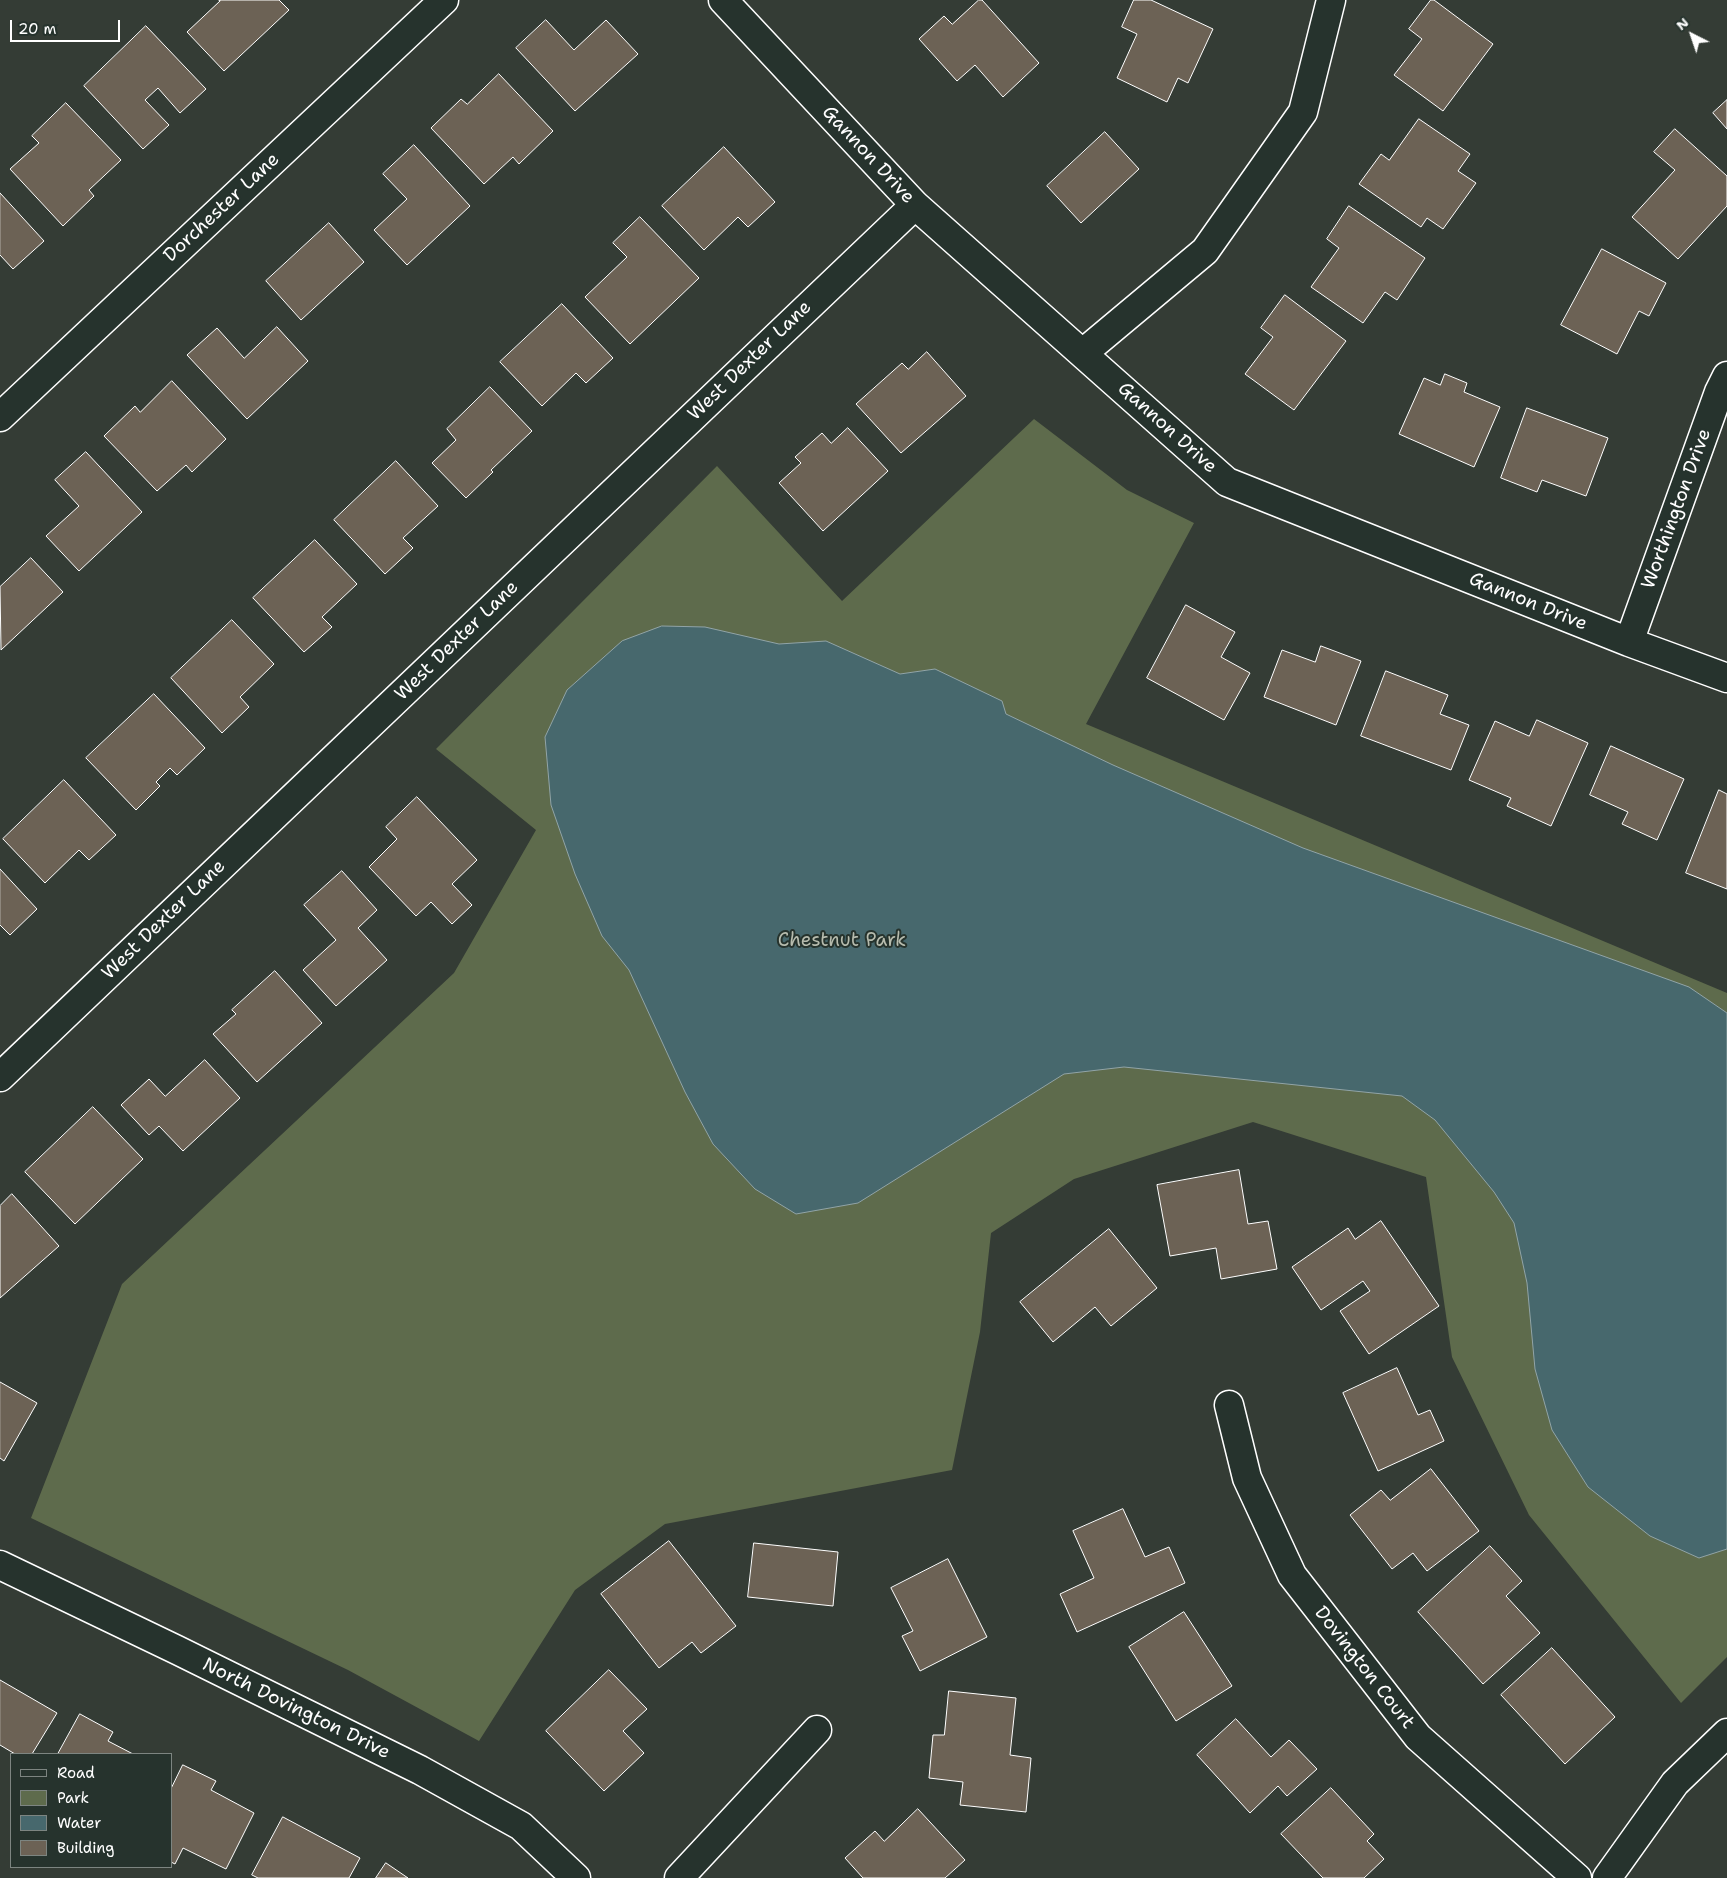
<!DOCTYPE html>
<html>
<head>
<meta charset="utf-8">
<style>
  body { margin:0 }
  #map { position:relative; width:1727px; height:1878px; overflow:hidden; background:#343c35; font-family:"Shantell Sans",sans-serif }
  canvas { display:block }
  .legend { position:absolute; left:10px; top:1753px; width:162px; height:115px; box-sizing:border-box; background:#26332d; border:1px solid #7d8581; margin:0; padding:6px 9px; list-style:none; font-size:15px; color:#fff }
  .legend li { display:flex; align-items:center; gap:10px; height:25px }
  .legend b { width:25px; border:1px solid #7d8581 }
  .north { position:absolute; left:1667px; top:10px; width:50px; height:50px; -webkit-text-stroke:4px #26332d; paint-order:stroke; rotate:319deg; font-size:14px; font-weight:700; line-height:20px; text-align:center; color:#fff }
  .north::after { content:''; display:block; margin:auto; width:18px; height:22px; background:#fff; clip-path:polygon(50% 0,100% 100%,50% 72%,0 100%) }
  .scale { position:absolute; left:10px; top:20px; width:110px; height:22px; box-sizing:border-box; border:2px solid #fff; border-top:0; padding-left:6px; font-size:15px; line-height:18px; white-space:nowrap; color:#fff; -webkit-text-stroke:4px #26332d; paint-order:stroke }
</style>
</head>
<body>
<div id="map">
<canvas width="1727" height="1878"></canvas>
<ul class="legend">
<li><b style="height:6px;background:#26332d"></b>Road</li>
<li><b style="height:14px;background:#5e6b4c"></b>Park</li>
<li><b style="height:14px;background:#47686d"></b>Water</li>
<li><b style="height:14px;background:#6c6255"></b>Building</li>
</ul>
<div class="north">N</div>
<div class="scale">20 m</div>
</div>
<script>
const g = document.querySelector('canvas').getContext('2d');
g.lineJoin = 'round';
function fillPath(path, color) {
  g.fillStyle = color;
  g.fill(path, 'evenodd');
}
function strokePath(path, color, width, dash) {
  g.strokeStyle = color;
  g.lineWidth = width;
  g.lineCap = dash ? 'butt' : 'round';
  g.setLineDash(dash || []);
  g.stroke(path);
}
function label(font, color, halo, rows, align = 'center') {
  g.font = font + ' "Shantell Sans",sans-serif';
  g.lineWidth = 4;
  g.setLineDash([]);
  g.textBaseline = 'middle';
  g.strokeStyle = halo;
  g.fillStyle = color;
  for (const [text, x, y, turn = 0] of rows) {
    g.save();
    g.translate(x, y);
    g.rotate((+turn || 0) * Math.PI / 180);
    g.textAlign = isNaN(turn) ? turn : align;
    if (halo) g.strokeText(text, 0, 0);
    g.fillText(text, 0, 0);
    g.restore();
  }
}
const green = new Path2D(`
  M1034,419L1127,490L1194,523L1086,724L1727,993V1657L1681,1703L1529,1515L1452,1357L1426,1177L1253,1122L1074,1179L991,1233L980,1332L952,1470L665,1524L575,1590L479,1741L348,1670L31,1518L122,1284L454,973L536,830L436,749L717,466L842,601Z`);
const water = new Path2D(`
  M662,626L705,627L779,644L826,641L900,674L935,669L1002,701L1006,714L1113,765L1303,848L1689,987L1727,1013V1549L1699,1558L1650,1536L1588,1487L1552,1430L1535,1369L1527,1283L1514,1223L1494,1192L1435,1120L1402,1096L1124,1067L1064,1074L858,1203L796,1214L755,1189L713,1144L685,1092L629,970L602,936L575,874L551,805L545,737L567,690L622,641Z`);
const building = new Path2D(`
  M219,0H279L289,10L224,71L187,32L220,1Z
  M979,0H982L1039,63L1003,97L975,65L957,81L919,39L944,16L952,24Z
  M1134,0H1151L1213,29L1188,83L1178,78L1167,102L1117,78L1137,34L1122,27Z
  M1431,0H1434L1493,44L1443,111L1394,75L1422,39L1409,29Z
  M546,20L574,50L606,20L638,54L575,111L516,48Z
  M146,26L206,89L180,113L158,88L145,100L169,125L143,149L84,86Z
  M499,74L553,131L519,164L513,157L484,184L431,128L461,99L467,104Z
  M1727,100V129L1713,113Z
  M66,103L121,160L89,190L94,196L63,226L10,169L39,143L32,136Z
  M1419,119L1470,154L1458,171L1476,183L1443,229L1427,218L1421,227L1359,184L1381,154L1389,160Z
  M1675,129L1727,176V206L1678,259L1632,217L1675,170L1654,152Z
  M1105,132L1139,169L1081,223L1047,186Z
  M414,145L470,206L407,265L374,230L407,199L383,174Z
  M724,147L775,202L748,227L738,217L704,250L662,206Z
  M0,193L44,241L13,269L0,255Z
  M1349,206L1425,258L1397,300L1385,292L1363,323L1311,287L1339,248L1327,239Z
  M640,217L699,278L630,344L585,297L627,257L613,243Z
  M329,223L364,262L301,320L266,281Z
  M1602,249L1666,283L1649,316L1639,311L1617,354L1561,325Z
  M1285,295L1346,341L1294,410L1245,374L1273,337L1261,328Z
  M562,304L613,358L586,383L576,373L542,406L500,362Z
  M277,327L308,361L247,419L187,355L217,328L244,358Z
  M927,352L966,396L901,453L856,404L902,363L908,369Z
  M1445,374L1467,383L1464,392L1500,407L1474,467L1399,434L1424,378L1440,385Z
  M172,381L226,439L192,472L186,465L157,491L104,436L135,406L140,412Z
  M490,387L532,431L491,470L493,472L466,498L432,463L456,440L447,429Z
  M1527,408L1608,438L1586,496L1542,480L1537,492L1501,478Z
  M848,428L888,471L823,531L779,483L801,463L795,457L822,433L831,443Z
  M86,452L142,512L79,571L46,536L79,506L55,480Z
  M396,461L438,506L403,538L413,548L385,574L334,520Z
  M315,540L357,584L322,617L332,627L304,652L253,598Z
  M31,558L63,592L1,650L0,587Z
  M1186,605L1235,632L1221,657L1250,673L1224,720L1147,678Z
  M232,620L274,664L240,697L249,707L222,733L171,678Z
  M1321,646L1361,661L1336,725L1264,697L1282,650L1315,662Z
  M1386,671L1448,695L1440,714L1469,725L1451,770L1361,736Z
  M154,694L205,748L177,775L170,768L156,782L160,786L136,810L86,758Z
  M1537,720L1588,743L1551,826L1507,806L1511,798L1469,780L1495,721L1529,736Z
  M1611,746L1684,779L1657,840L1622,824L1628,812L1590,795Z
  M64,780L116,835L89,860L79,850L45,883L3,839Z
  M1719,790L1727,794V889L1686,873Z
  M417,797L477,860L452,884L472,905L452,924L431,902L416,916L369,867L397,839L386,827Z
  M0,869L37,909L10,935L0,925Z
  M342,871L377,910L358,928L387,960L336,1006L303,970L336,940L304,905Z
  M275,971L322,1023L257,1082L213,1034L236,1014L232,1010Z
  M205,1060L240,1098L183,1151L159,1126L149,1135L121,1105L149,1079L165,1096Z
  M93,1107L143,1159L75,1224L25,1172Z
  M1239,1170L1248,1224L1268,1221L1277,1269L1221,1279L1216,1248L1170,1256L1157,1185Z
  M12,1194L59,1246L0,1298V1206Z
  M1381,1221L1439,1306L1369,1354L1340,1311L1370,1291L1363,1281L1321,1310L1292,1267L1348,1228L1355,1239Z
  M1109,1229L1157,1288L1111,1326L1095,1307L1053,1342L1020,1302Z
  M1397,1368L1418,1415L1430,1410L1444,1441L1378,1471L1343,1393Z
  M0,1382L37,1403L4,1461L0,1458Z
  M1431,1469L1479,1531L1427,1571L1413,1553L1392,1569L1350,1515L1381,1490L1390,1500Z
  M1123,1509L1145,1557L1169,1547L1185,1583L1077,1632L1060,1594L1094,1578L1073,1531Z
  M669,1541L736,1626L701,1653L692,1642L659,1668L601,1594Z
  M754,1543L838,1552L833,1606L748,1597Z
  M1490,1546L1522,1581L1506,1596L1540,1633L1483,1684L1418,1612Z
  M948,1559L987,1637L920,1671L902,1636L913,1631L891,1588Z
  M1184,1612L1232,1686L1176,1721L1129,1647Z
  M1552,1648L1615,1717L1565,1764L1501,1695Z
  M609,1670L647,1709L623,1731L644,1753L604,1791L546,1731Z
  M0,1680L57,1713L32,1754H15L0,1745Z
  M949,1691L1016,1698L1010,1755L1031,1758L1026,1812L960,1805L963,1782L929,1778L933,1735H944Z
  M80,1714L113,1732L108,1741L133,1754H58Z
  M1236,1719L1271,1757L1289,1740L1317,1769L1287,1796L1278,1786L1250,1813L1197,1755Z
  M183,1765L216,1781L211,1790L254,1813L226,1869L183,1848L175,1864L171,1862V1789Z
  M1331,1788L1374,1834L1367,1841L1384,1859L1364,1878H1323L1281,1834Z
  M918,1809L965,1860L945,1878H863L845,1858L875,1831L884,1841Z
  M283,1817L360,1858L349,1878H258L252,1875Z
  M386,1863L408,1878H376Z`);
const street = new Path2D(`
  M723,0L915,205L1227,482L1629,642L1727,678
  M1083,353L1205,251L1303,112L1331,0
  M0,417L444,0
  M1629,642L1719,392L1727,376
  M0,1077L915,205
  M1229,1405L1247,1478L1292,1575L1418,1737L1577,1878
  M0,1565L177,1650L420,1770L521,1826L576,1878
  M679,1878L817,1730
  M1607,1878L1675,1783L1727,1733`);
const streetNames = [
  ["Gannon Drive",868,155,47],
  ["Dorchester Lane",222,208,-43],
  ["West Dexter Lane",750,361,-44],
  ["Gannon Drive",1167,428,42],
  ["Worthington Drive",1677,509,-70],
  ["Gannon Drive",1528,602,22],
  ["West Dexter Lane",457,641,-44],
  ["West Dexter Lane",164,920,-44],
  ["Dovington Court",1364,1668,52],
  ["North Dovington Drive",296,1709,26]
];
const parkNames = [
  ["Chestnut Park",842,941]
];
fillPath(green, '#5e6b4c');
fillPath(water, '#47686d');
strokePath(water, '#91a4a7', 1);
fillPath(building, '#6c6255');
strokePath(building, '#fff', 1);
strokePath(street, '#fff', 31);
strokePath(street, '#26332d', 28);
label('19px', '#fff', '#26332d', streetNames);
label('19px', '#b7bcae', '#26332d', parkNames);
</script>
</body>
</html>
